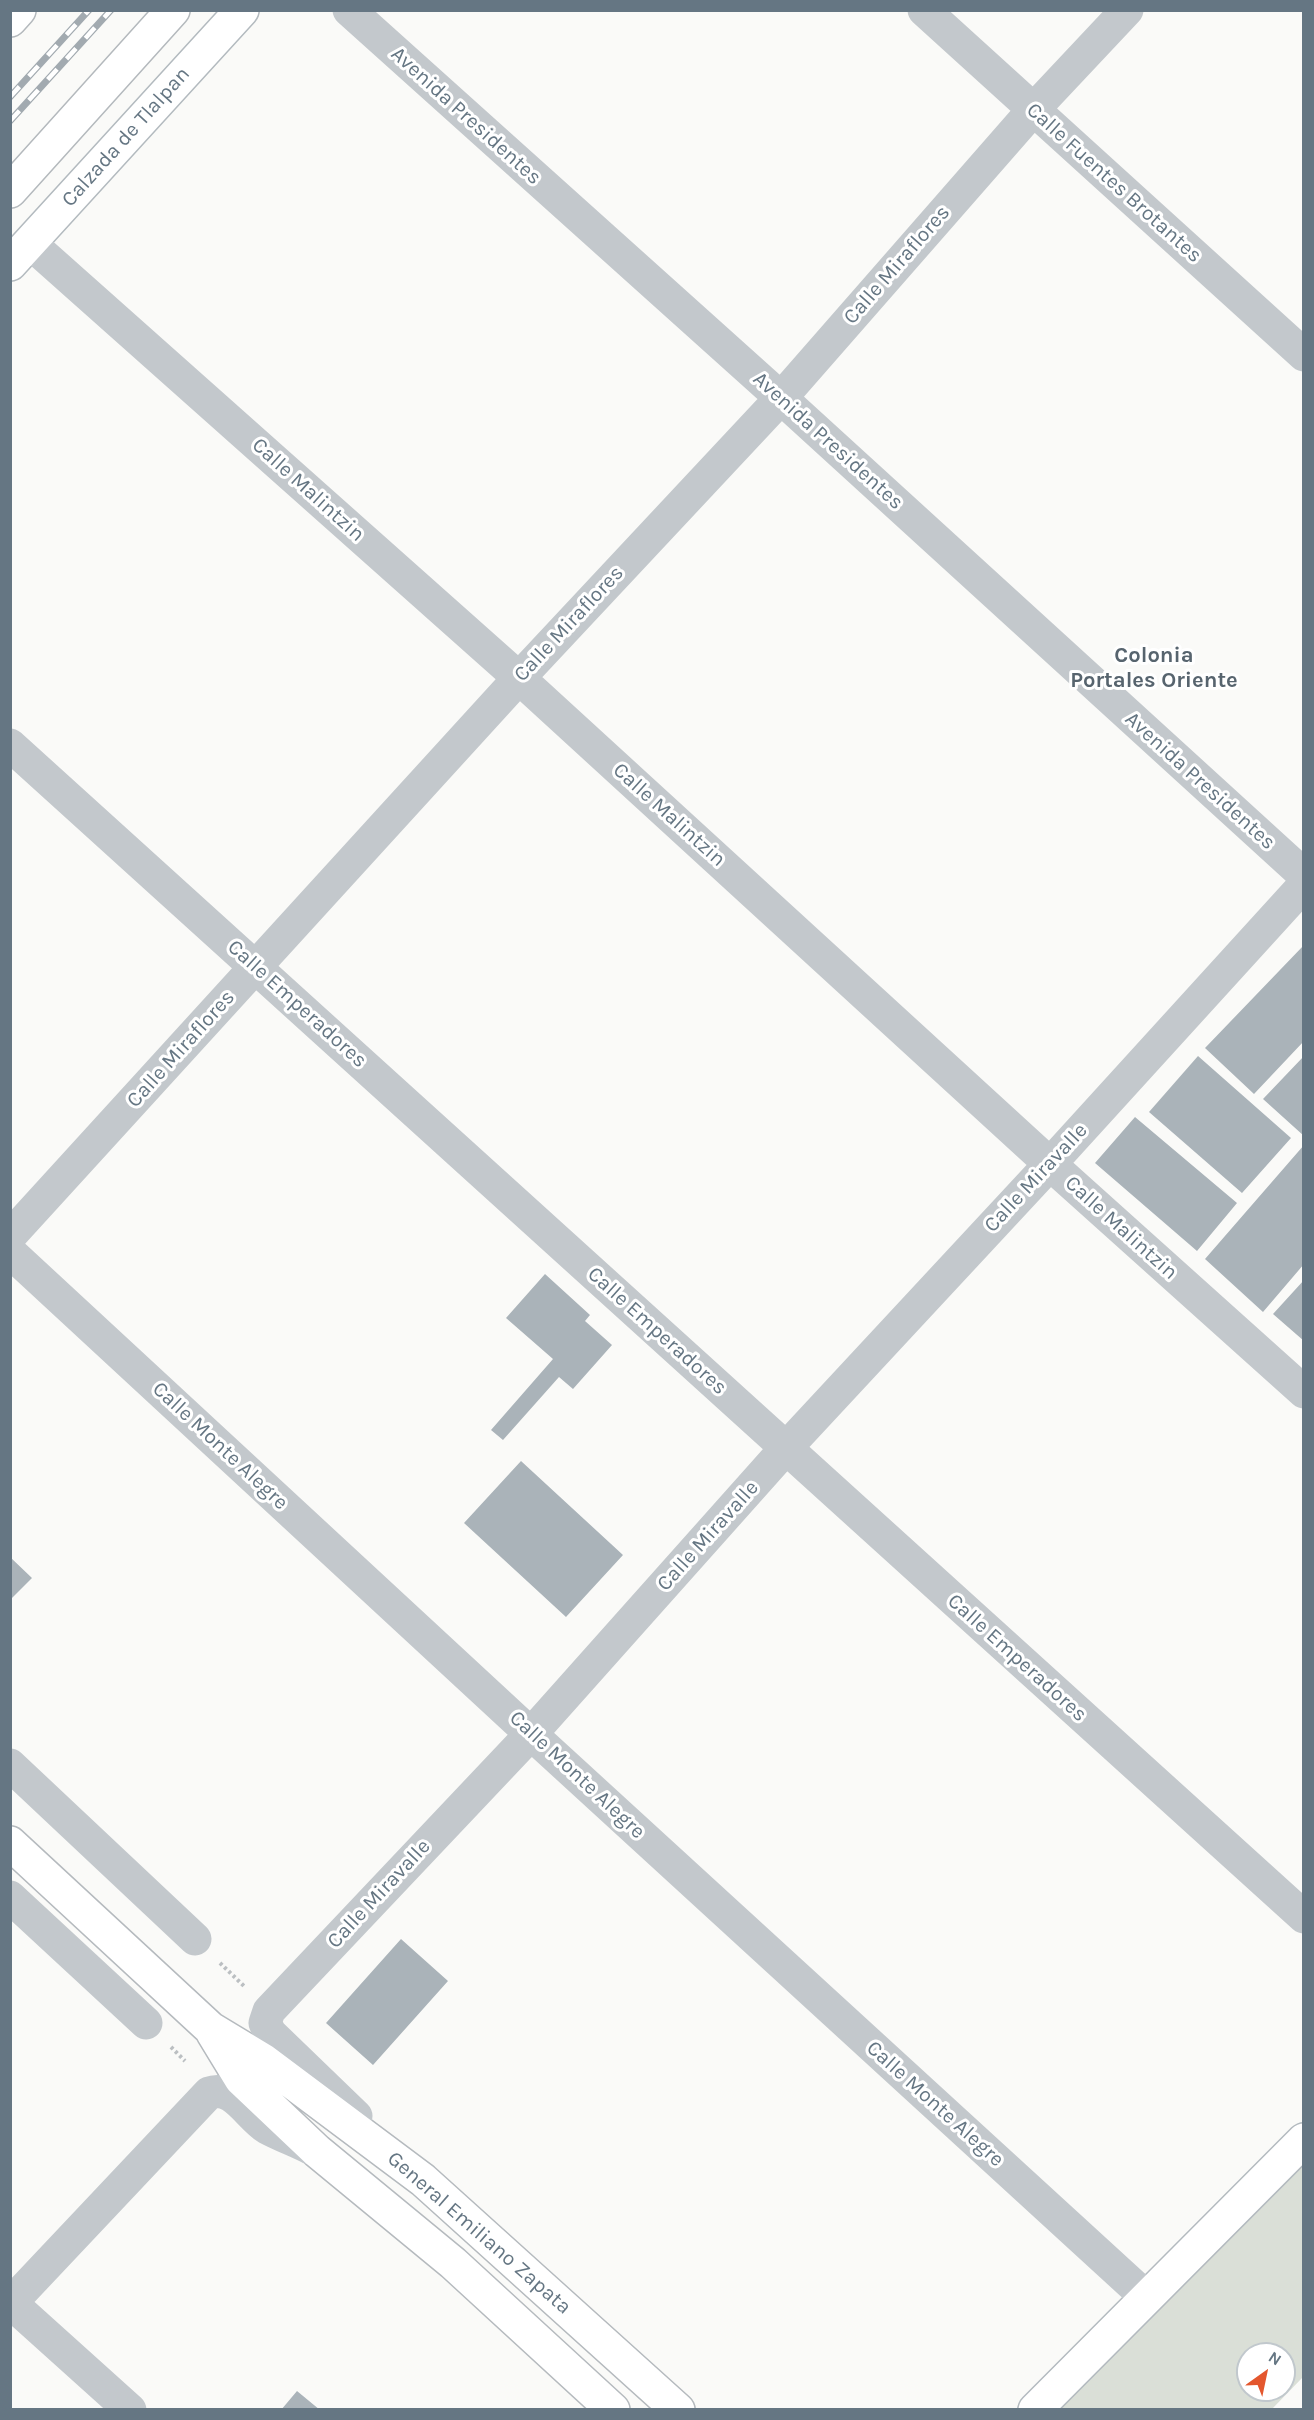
<!DOCTYPE html>
<html>
<head>
<meta charset="utf-8">
<style>
  body { margin:0 }
  #map { position:relative; width:1314px; height:2420px; overflow:hidden; background:#fafaf8; font-family:Karla,sans-serif }
  canvas { display:block }
  .frame { position:absolute; inset:0; border:12px solid #657683; pointer-events:none }
  .north { position:absolute; left:1236px; top:2342px; width:60px; height:60px; box-sizing:border-box; background:#fff; border:2px solid #c1c8cd; border-radius:50%; rotate:33deg; font-size:16px; font-weight:700; line-height:24px; text-align:center; color:#657683 }
  .north::after { content:''; display:block; margin:auto; width:21px; height:27px; background:#e4572e; clip-path:polygon(50% 0,100% 100%,50% 72%,0 100%) }
</style>
</head>
<body>
<div id="map">
<canvas width="1314" height="2420"></canvas>
<div class="frame"></div>
<div class="north">N</div>
</div>
<script>
const g = document.querySelector('canvas').getContext('2d');
g.lineJoin = 'round';
function fillPath(path, color) {
  g.fillStyle = color;
  g.fill(path, 'evenodd');
}
function strokePath(path, color, width, dash) {
  g.strokeStyle = color;
  g.lineWidth = width;
  g.lineCap = dash ? 'butt' : 'round';
  g.setLineDash(dash || []);
  g.stroke(path);
}
function label(font, color, halo, rows, align = 'center') {
  g.font = font + ' Karla,sans-serif';
  g.lineWidth = 6;
  g.setLineDash([]);
  g.textBaseline = 'middle';
  g.strokeStyle = halo;
  g.fillStyle = color;
  for (const [text, x, y, turn = 0] of rows) {
    g.save();
    g.translate(x, y);
    g.rotate((+turn || 0) * Math.PI / 180);
    g.textAlign = isNaN(turn) ? turn : align;
    if (halo) g.strokeText(text, 0, 0);
    g.fillText(text, 0, 0);
    g.restore();
  }
}
const green = new Path2D(`
  M1303,2155V2377L1272,2409L1048,2410ZM1248,2354H1284V2390H1248Z`);
const building = new Path2D(`
  M1304,945V1041L1254,1094L1205,1048Z
  M1198,1056L1291,1138L1242,1193L1149,1112Z
  M1304,1056V1136L1263,1099Z
  M1135,1117L1237,1203L1197,1251L1095,1163Z
  M1304,1145V1264L1263,1312L1205,1259Z
  M545,1274L590,1315L585,1321L612,1345L573,1389L559,1377L503,1440L491,1430L553,1359L506,1318Z
  M1304,1280V1341L1273,1314Z
  M521,1461L623,1555L566,1617L464,1523Z
  M10,1557L32,1578L10,1600Z
  M401,1939L448,1981L373,2065L326,2023Z
  M297,2391L320,2410H281Z`);
const path = new Path2D(`
  M220,1963L245,1987
  M171,2047L185,2061`);
const minor = new Path2D(`
  M349,10L781,398L1304,875
  M924,10L1304,355
  M30,243L519,678L1050,1164L1304,1392
  M10,745L1304,1917
  M10,1236L519,678L781,398L1033,110L1127,10
  M10,1252L531,1734L1146,2297
  M10,1765L195,1939
  M10,1897L146,2023
  M356,2116L270,2033L265,2023L269,2011L531,1734L786,1448L1050,1164L1304,885
  M10,2302L130,2410
  M10,2304L209,2093C233,2084 249,2117 267,2128C280,2135 296,2141 310,2148`);
const secondary = new Path2D(`
  M10,264L242,10
  M1035,2410L1304,2140`);
const primary = new Path2D(`
  M10,1843L211,2029L264,2061L423,2180L678,2410
  M213,2033L241,2079L317,2151L453,2263L613,2410`);
const trunk = new Path2D(`
  M10,20L19,10
  M10,191L173,10`);
const rail = new Path2D(`
  M10,97L89,10
  M10,121L111,10`);
const streetNames = [
  ["Avenida Presidentes",466,116,42],
  ["Calzada de Tlalpan",126,137,-48],
  ["Calle Fuentes Brotantes",1114,183,42],
  ["Calle Miraflores",897,265,-49],
  ["Avenida Presidentes",828,441,42],
  ["Calle Malintzin",308,490,42],
  ["Calle Miraflores",569,624,-47],
  ["Avenida Presidentes",1200,781,42],
  ["Calle Malintzin",669,815,42],
  ["Calle Emperadores",297,1004,42],
  ["Calle Miraflores",181,1049,-48],
  ["Calle Miravalle",1036,1178,-47],
  ["Calle Malintzin",1121,1228,42],
  ["Calle Emperadores",657,1331,42],
  ["Calle Monte Alegre",220,1446,43],
  ["Calle Miravalle",708,1536,-48],
  ["Calle Emperadores",1017,1658,42],
  ["Calle Monte Alegre",577,1775,43],
  ["Calle Miravalle",379,1894,-47],
  ["Calle Monte Alegre",935,2104,42],
  ["General Emiliano Zapata",479,2233,41]
];
const neighbourhoodNames = [
  ["Colonia",1154,656],
  ["Portales Oriente",1154,681]
];
fillPath(green, '#dadfd7');
fillPath(building, '#aab3b9');
strokePath(secondary, '#b3babf', 36);
strokePath(primary, '#b5babe', 36);
strokePath(trunk, '#b4b9bd', 36);
strokePath(path, '#bbbfc2', 4, [3, 3]);
strokePath(minor, '#c3c8cc', 33);
strokePath(secondary, '#fff', 33);
strokePath(primary, '#fff', 33);
strokePath(trunk, '#fff', 33);
strokePath(rail, '#a2aab0', 7);
strokePath(rail, '#fff', 4.5, [14]);
label('21px', '#657683', '#fff', streetNames);
label('bold 22px', '#57646e', '#fff', neighbourhoodNames);
</script>
</body>
</html>
